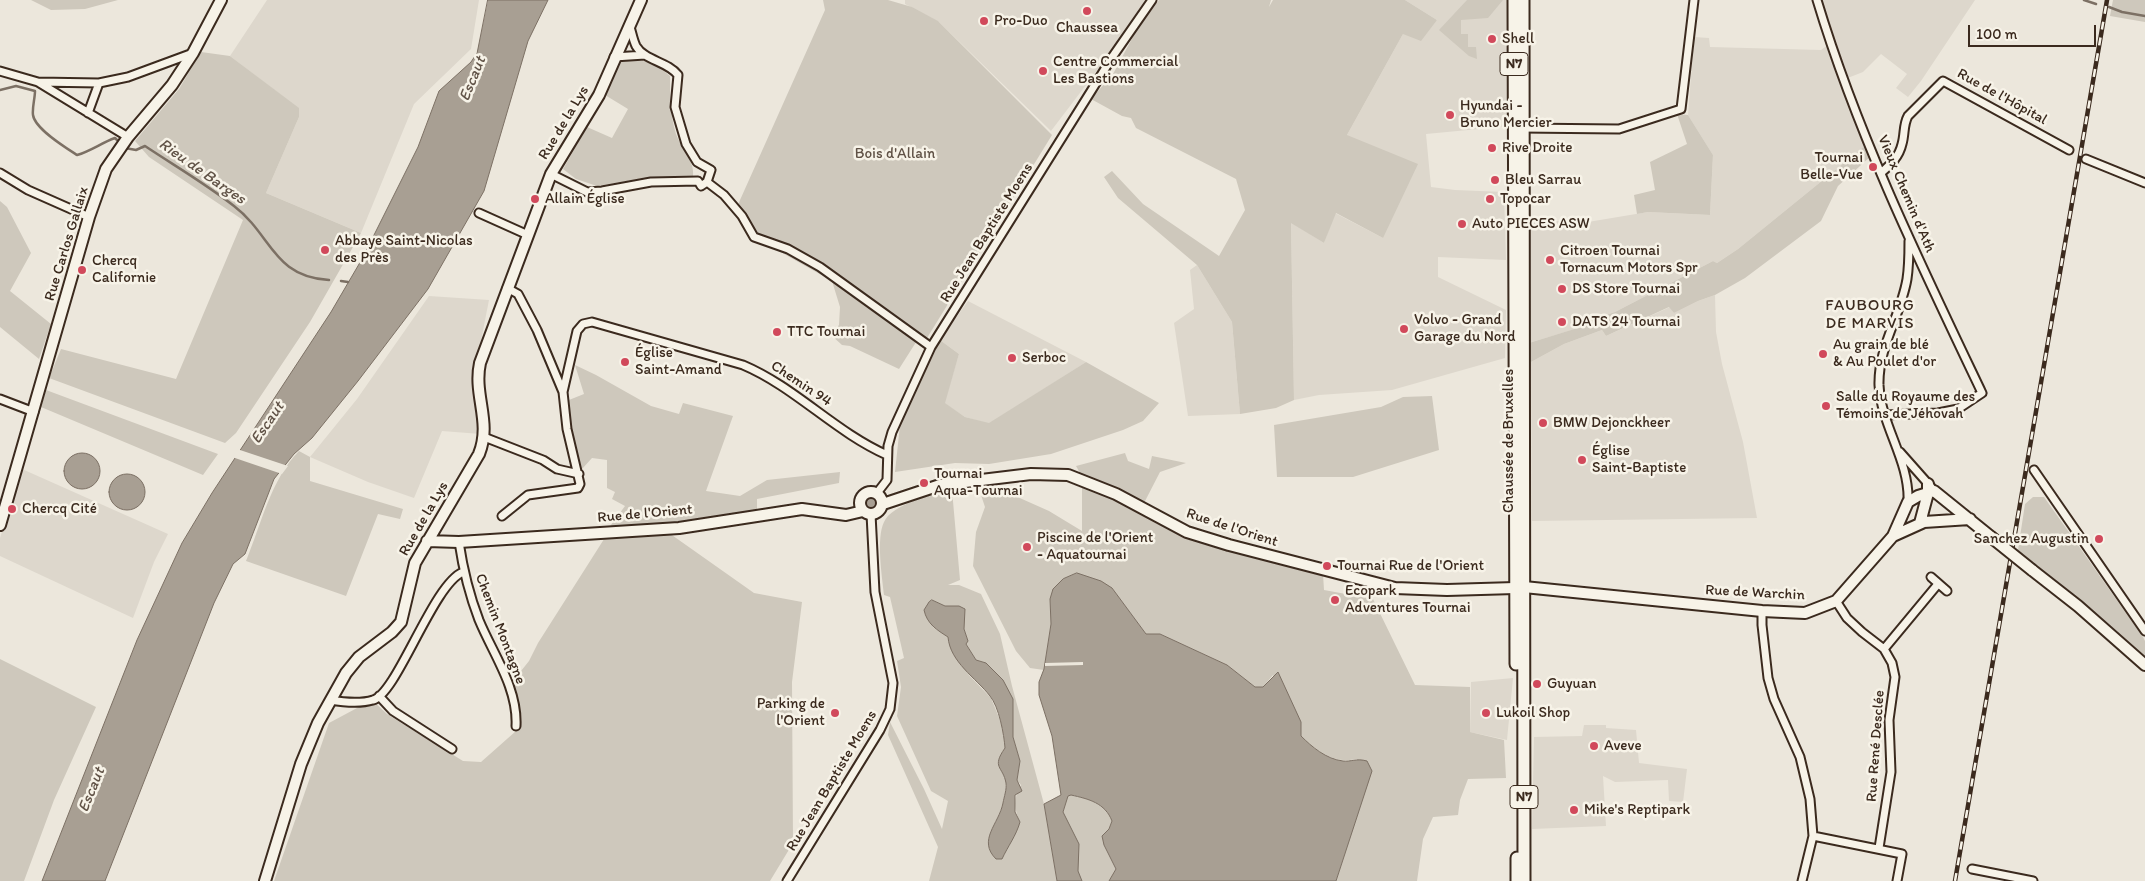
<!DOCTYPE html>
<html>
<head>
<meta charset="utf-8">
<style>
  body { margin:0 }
  #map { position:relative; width:2145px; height:881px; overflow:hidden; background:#ece7dc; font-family:Itim,sans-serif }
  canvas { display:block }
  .scale { position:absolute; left:1968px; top:25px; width:128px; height:22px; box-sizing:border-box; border:2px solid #3b2a1e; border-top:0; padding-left:6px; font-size:15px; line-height:18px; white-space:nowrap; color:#3b2a1e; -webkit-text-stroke:4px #f7f3e8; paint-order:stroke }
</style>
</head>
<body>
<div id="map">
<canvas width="2145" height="881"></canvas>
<div class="scale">100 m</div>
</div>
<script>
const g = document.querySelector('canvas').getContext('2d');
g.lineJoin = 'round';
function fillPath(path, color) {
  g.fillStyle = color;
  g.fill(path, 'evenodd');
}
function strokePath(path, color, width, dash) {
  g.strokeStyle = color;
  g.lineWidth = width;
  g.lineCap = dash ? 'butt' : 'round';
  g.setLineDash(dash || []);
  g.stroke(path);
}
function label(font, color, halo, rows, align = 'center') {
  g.font = font + ' Itim,sans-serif';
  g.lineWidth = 5;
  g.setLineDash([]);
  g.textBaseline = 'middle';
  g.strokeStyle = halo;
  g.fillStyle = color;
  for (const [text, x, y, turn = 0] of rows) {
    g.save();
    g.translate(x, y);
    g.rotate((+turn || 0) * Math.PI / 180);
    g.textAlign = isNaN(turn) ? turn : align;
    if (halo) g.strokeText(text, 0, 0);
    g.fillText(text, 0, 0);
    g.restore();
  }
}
const built = new Path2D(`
  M267,0H479L471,49L414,104L361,233L266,193L299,117V109L230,56Z
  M905,0H1147L1130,27L1051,131L939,22L905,4Z
  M1405,0H1509L1510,126L1426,134L1431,187L1455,190L1504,192L1506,260L1438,257V277L1506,310L1505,358L1392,390L1319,395L1294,400L1291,222L1324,243L1335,213L1383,238L1347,135L1403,34L1437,20Z
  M1822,0H1975L1921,81L1908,97L1896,88L1907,74L1881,54L1863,72L1840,81L1866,145L1738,249L1717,263L1713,261L1615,312L1600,317L1584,315L1585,326L1529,343L1530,220L1588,222L1648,212L1710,215L1713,155L1688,115L1694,37L1709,38L1710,47L1821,50L1835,40Z
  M1197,265L1232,322L1240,414L1188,416L1174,323L1194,309L1190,270Z
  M1715,295L1716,332L1722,364L1743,442L1757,518L1532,521L1531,362L1564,344L1602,330L1606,336L1670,307L1674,313L1698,301Z
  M429,296L489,300L474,376L481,434L442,431L414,498L368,482L310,457L357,399Z
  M968,301L1086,362L989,424L965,417L944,403L959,354L940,340Z
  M22,469L168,534L154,562L133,618L0,556V538Z
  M1513,678L1507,740L1470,732L1471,682Z
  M1584,725H1606V728L1636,730L1639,763L1687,769L1683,802L1669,801L1668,780L1615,782L1603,776L1606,826L1532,829L1534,737L1582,736Z`);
const green = new Path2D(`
  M31,0H118L85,9L51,10Z
  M823,0H888L912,7L938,21L1052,135L927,338L922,337L918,339L899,369L850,346L842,345L831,335L839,325L840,307L832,281L754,237L736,209L825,10Z
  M1159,0H1271L1269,7L1273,0H1405L1437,20L1421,41L1403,34L1347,135L1418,164L1383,238L1336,213L1324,243L1291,223L1294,400L1276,408L1240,414L1232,322L1197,265L1118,198L1104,177L1112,171L1143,204L1219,256L1245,210L1236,179L1136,128L1131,118L1122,116L1091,99L1113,74L1135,33Z
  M1467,0H1503L1488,18L1461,20V34H1468V47H1476L1477,59L1469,56L1439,30Z
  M2113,0H2145V22L2110,16Z
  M201,52L230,56L299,108V117L266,193L361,233L310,322L236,433L225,443L49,378L61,349L176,379L243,220L149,157L135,141L179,89Z
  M632,60L653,62L670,76C670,95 670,115 676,134C681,148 695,161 693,176L645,178L597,186L576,179L563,169L587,127L612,138L628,109L605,95L618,63Z
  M1677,114L1688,115L1713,155L1710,215L1648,212L1637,214L1634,195L1655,190L1650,162L1687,144Z
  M1866,145L1871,156L1838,186L1821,221L1745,278L1715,295L1698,301L1674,313L1669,307L1606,336L1602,330L1564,344L1531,362L1529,357V343L1584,326V315L1600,317L1615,312L1713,261L1717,263L1738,249Z
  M0,201L7,207L31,253L10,291L51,324L39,359L0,327Z
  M940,340L959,354L945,403L965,417L989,423L1086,362L1159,403L1143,421L1123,430L1051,454L989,464L955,463L895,472L900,425Z
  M575,365L596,375L651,406L679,414L683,403L733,416L706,491L740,496L767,480L840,472L839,483L757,499V511L605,533L625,506L612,499L615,492L607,488V460L592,458L582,469C574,446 569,425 569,400L584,394Z
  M46,390L218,454L203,475L41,407Z
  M1432,396L1439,450L1353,477H1277L1274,425L1381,407L1403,397Z
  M299,451L310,457V481L403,509L400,519L378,514L346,596L246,561C261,525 271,479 299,451Z
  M1125,453L1128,461L1149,469L1152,456L1186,463L1160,472L1143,505L1080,473L1076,466Z
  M1082,481L1197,540L1323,574L1324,590L1373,599L1415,685L1470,687V732L1504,740L1506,778L1468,779L1460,800L1458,815L1433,817L1423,839L1417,881H1336L1350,838L1357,759C1334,764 1317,752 1301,736V730L1273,675L1263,687H1255L1227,665L1160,634H1146L1112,588L1050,599L1051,624L1044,670L1030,668L1016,651L973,566L976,532L985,507L980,492L995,487L1049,511L1082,531Z
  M952,490L960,580L948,585H959L981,594L1000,634L1012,686L1044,804L1057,881H929L938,847L888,735L890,722L924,789L942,829L948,801L931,791L897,716L901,687L897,661L904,658L890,597L884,595C882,576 876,538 884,522C892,504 934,494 952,490ZM932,600L945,606L964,609V629L968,641L966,643L976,660L986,663L1012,723L1013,737L1020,761L1017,780L1021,785C1013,798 1014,809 1020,822L996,859C977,840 999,824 1003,803C1004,797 1007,789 1006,783C1003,766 992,767 1005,748L1002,725L991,698L969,675L948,637L933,627Z
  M2033,497H2044L2143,637L2145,641V657L2018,550L2025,504Z
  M669,533L754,593L802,602L792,682L793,843L770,881H274L329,723L372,700L387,714L463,761L481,762L516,731L517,716L509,686L529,661L538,643L606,536Z
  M0,659L96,707L54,800L24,881H0Z
  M1071,795C1089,799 1104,803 1112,821L1104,845L1116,869L1109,881H1082L1079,878L1063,812L1068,796Z`);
const water = new Path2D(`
  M488,0H548L528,41L484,191L428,289L358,381L312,438L294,454L274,479L245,554L233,564L214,603L105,881H42L137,640L182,543L212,493L331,312L362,259L418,147L439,91L471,62L477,53Z
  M64 471a18 18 0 1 1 36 0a18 18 0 1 1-36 0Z
  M109 492a18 18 0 1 1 36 0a18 18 0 1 1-36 0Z
  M866 504a6 6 0 1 1 12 0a6 6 0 1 1-12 0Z
  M1077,573L1101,581L1112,588L1146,634H1160L1227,665L1255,687H1263L1278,672L1301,722V736C1312,747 1326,759 1343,761C1351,762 1356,758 1367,761L1372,771L1336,881H1109L1116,869L1104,845L1102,836L1109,829L1112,821C1105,803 1089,799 1071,795L1068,796L1063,812L1079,844L1078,871L1082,881H1057L1044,804L1061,795L1052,736L1039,695V682L1044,669L1051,624L1050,599L1053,589L1063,579Z
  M932,600L945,606H959L965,609L964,629L968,641L966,644L976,660L986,663L1003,680L1013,699V737L1020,761L1017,780L1022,791L1015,795V812L1020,822C1016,836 1008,846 1002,859H996C977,840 999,824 1003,803C1004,797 1007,789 1006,783C1003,766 991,768 1005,748C1004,734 999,707 990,696C976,678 950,662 948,637C937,630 927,624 924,610L929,602Z`);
const pier = new Path2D(`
  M237,449L288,466L282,474L232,457Z
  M1083,662V665L1045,666V663Z`);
const stream = new Path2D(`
  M2084,0L2096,4
  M2109,7L2122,12L2145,16
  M0,90L16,86L35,91C35,98 32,108 33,115C35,129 66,148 77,155C91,151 101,143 115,138L117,140
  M125,148L136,150L145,146C175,166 206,184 234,206C272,235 273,277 329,280
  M341,281L348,282`);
const street = new Path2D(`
  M1817,0C1858,136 1921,265 1982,393L1958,409L1938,413L1884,415
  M630,27C632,33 633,40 636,46C645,61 667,61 678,75L675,107L686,144L697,162L711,170L707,182L724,195L742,216L754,237L788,249L820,267L931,347
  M614,57L645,55
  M0,71L38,82L128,137
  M38,82L99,83L128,77L193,53
  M88,113L99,83
  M1520,128L1619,129L1681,109L1694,0
  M2086,159L2145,183
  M0,173L28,190L89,217
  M1881,173C1891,164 1899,157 1902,144C1905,134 1903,125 1908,116L1943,81L2069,150
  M551,174L587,192L602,191L651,182L698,181L701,186L707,182
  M479,213L528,235
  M563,392L577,331L583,324L592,322L743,365C795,387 835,432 887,455
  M0,399L34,412
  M484,437L543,460L557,469L579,474
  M1900,452L1931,487
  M2034,470L2145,631
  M877,493L887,480L888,446L892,432L931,347L1113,56L1152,0
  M1908,502C1910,461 1881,426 1879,385C1878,347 1901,315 1907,279C1909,266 1909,253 1909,241
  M502,516L528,495L578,488L580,484L567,429L563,392L537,330L518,294L507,288
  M459,542C463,569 469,594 479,620C493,654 518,688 516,726
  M1931,577L1947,591
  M1836,601L1847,618L1862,632L1884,649L1892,663L1895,677L1889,720L1891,772L1879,848
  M1762,611V625L1768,678L1774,699L1800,757L1810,799L1813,836L1802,881
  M1884,649L1938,584
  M379,696L393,711L452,749
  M330,700C342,702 360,704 373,700C397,694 433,584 463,572
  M1813,836L1902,854L1897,881
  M1972,869L2033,881
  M787,881L880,730L890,709L893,683L875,592L871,514`);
const secondary = new Path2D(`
  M860 503a11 11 0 1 1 22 0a11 11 0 1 1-22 0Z
  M883,504L940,485L1031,474L1068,475L1116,494L1187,532L1229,545L1395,588L1447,590L1515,588
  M1920,523L1928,493V484
  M0,525L89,217L106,169L128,137L172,85L193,53L221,0
  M1893,536L1924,522L1970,519
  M427,541L459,542L679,528L802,509L846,515L863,511
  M2032,570L2078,606L2145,665
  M1524,587L1762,611L1805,613L1836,601L1893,536L1908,502L1918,496L1934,491L1991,537
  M265,881L301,764L318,723L346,673L359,657L392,632L401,622L415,563L479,454C492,422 473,395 480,363L551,174L599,95L641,0`);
const primary = new Path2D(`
  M1514,0L1516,664
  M1523,0L1524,881
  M1517,858V881`);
const rail = new Path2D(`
  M1955,881L2107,0`);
const secondaryBridge = new Path2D(`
  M1991,537L2032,570`);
const markers = [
  [1087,11,5,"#d1495b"],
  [984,21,5,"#d1495b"],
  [1492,39,5,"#d1495b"],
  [1043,71,5,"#d1495b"],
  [1450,115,5,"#d1495b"],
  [1492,148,5,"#d1495b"],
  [1873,167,5,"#d1495b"],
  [1495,180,5,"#d1495b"],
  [535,199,5,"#d1495b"],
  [1490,199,5,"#d1495b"],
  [1462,224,5,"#d1495b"],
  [325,250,5,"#d1495b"],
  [1550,260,5,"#d1495b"],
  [82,270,5,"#d1495b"],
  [1562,289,5,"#d1495b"],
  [1562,322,5,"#d1495b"],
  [1404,329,5,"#d1495b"],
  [777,332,5,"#d1495b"],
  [1823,354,5,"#d1495b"],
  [1012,358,5,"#d1495b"],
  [625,362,5,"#d1495b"],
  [1826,406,5,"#d1495b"],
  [1543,423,5,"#d1495b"],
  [1582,460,5,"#d1495b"],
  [924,483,5,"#d1495b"],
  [12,509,5,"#d1495b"],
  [2099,539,5,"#d1495b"],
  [1027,547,5,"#d1495b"],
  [1327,566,5,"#d1495b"],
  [1335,600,5,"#d1495b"],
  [1537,684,5,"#d1495b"],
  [835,713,5,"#d1495b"],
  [1486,713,5,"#d1495b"],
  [1594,746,5,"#d1495b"],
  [1574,810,5,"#d1495b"]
];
const shields = [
  [1514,64,28],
  [1524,797,28]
];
const shieldNames = [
  ["N7",1514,64],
  ["N7",1524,797]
];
const poiNames = [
  ["Pro-Duo",994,21],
  ["Chaussea",1087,28,"center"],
  ["Shell",1502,39],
  ["Centre Commercial",1053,62],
  ["Les Bastions",1053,79],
  ["Hyundai -",1460,106],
  ["Bruno Mercier",1460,123],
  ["Rive Droite",1502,148],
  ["Tournai",1863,158,"right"],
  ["Belle-Vue",1863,175,"right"],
  ["Bleu Sarrau",1505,180],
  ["Allain Église",545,199],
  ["Topocar",1500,199],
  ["Auto PIECES ASW",1472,224],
  ["Abbaye Saint-Nicolas",335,241],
  ["des Près",335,258],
  ["Citroen Tournai",1560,251],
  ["Tornacum Motors Spr",1560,268],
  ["Chercq",92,261],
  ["Californie",92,278],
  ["DS Store Tournai",1572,289],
  ["Volvo - Grand",1414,320],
  ["Garage du Nord",1414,337],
  ["DATS 24 Tournai",1572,322],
  ["TTC Tournai",787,332],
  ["Au grain de blé",1833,345],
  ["& Au Poulet d'or",1833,362],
  ["Église",635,353],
  ["Saint-Amand",635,370],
  ["Serboc",1022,358],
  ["Salle du Royaume des",1836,397],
  ["Témoins de Jéhovah",1836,414],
  ["BMW Dejonckheer",1553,423],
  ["Église",1592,451],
  ["Saint-Baptiste",1592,468],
  ["Tournai",934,474],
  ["Aqua-Tournai",934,491],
  ["Chercq Cité",22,509],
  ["Piscine de l'Orient",1037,538],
  ["- Aquatournai",1037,555],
  ["Sanchez Augustin",2089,539,"right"],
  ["Tournai Rue de l'Orient",1337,566],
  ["Ecopark",1345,591],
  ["Adventures Tournai",1345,608],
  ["Guyuan",1547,684],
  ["Parking de",825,704,"right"],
  ["l'Orient",825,721,"right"],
  ["Lukoil Shop",1496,713],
  ["Aveve",1604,746],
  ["Mike's Reptipark",1584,810]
];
const streetNames = [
  ["Rue de l'Hôpital",2002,97,29],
  ["Rue de la Lys",564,123,-59],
  ["Vieux Chemin d'Ath",1906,194,67],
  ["Rue Jean Baptiste Moens",987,233,-58],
  ["Rue Carlos Gallaix",67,244,-73],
  ["Chemin 94",801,384,34],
  ["Chaussée de Bruxelles",1509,441,-90],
  ["Rue de l'Orient",645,514,-5],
  ["Rue de la Lys",424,519,-60],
  ["Rue de l'Orient",1232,528,18],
  ["Rue de Warchin",1755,593,3],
  ["Chemin Montagne",500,629,69],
  ["Rue René Desclée",1876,746,-86],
  ["Rue Jean Baptiste Moens",832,781,-59]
];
const parkNames = [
  ["Bois d'Allain",895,154]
];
const waterNames = [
  ["Escaut",473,79,-68],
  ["Rieu de Barges",202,172,35],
  ["Escaut",268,423,-56],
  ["Escaut",92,790,-68]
];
const neighbourhoodNames = [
  ["FAUBOURG",1870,306],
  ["DE MARVIS",1870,324]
];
fillPath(built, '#ddd7cc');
fillPath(green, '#cec8bc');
fillPath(water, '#a89f93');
strokePath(water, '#7c7064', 1);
fillPath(pier, '#ece7dc');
strokePath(stream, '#7c7064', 2.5);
strokePath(street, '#3b2a1e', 11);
strokePath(secondary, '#3b2a1e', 14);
strokePath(primary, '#3b2a1e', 15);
strokePath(street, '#f7f3e8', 7);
strokePath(secondary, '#f7f3e8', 10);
strokePath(primary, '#f7f3e8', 11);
strokePath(rail, '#3b2a1e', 4.5);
strokePath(rail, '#f7f3e8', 2.5, [8]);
strokePath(secondaryBridge, '#3b2a1e', 14, []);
strokePath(secondaryBridge, '#f7f3e8', 10);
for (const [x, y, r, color] of markers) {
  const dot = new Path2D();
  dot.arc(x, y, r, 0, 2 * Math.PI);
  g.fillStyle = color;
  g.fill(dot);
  strokePath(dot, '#f7f3e8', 2);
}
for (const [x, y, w] of shields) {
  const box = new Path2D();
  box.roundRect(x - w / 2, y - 11.5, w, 23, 4);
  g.fillStyle = '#f7f3e8';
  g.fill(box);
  strokePath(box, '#3b2a1e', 1);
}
label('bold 14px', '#3b2a1e', null, shieldNames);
label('15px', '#3b2a1e', '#f7f3e8', poiNames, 'left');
label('15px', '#3b2a1e', '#f7f3e8', streetNames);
label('15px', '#605246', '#f7f3e8', parkNames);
label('italic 16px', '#615347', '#f7f3e8', waterNames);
g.letterSpacing = '1px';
label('16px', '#3b2a1e', '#f7f3e8', neighbourhoodNames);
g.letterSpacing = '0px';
</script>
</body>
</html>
